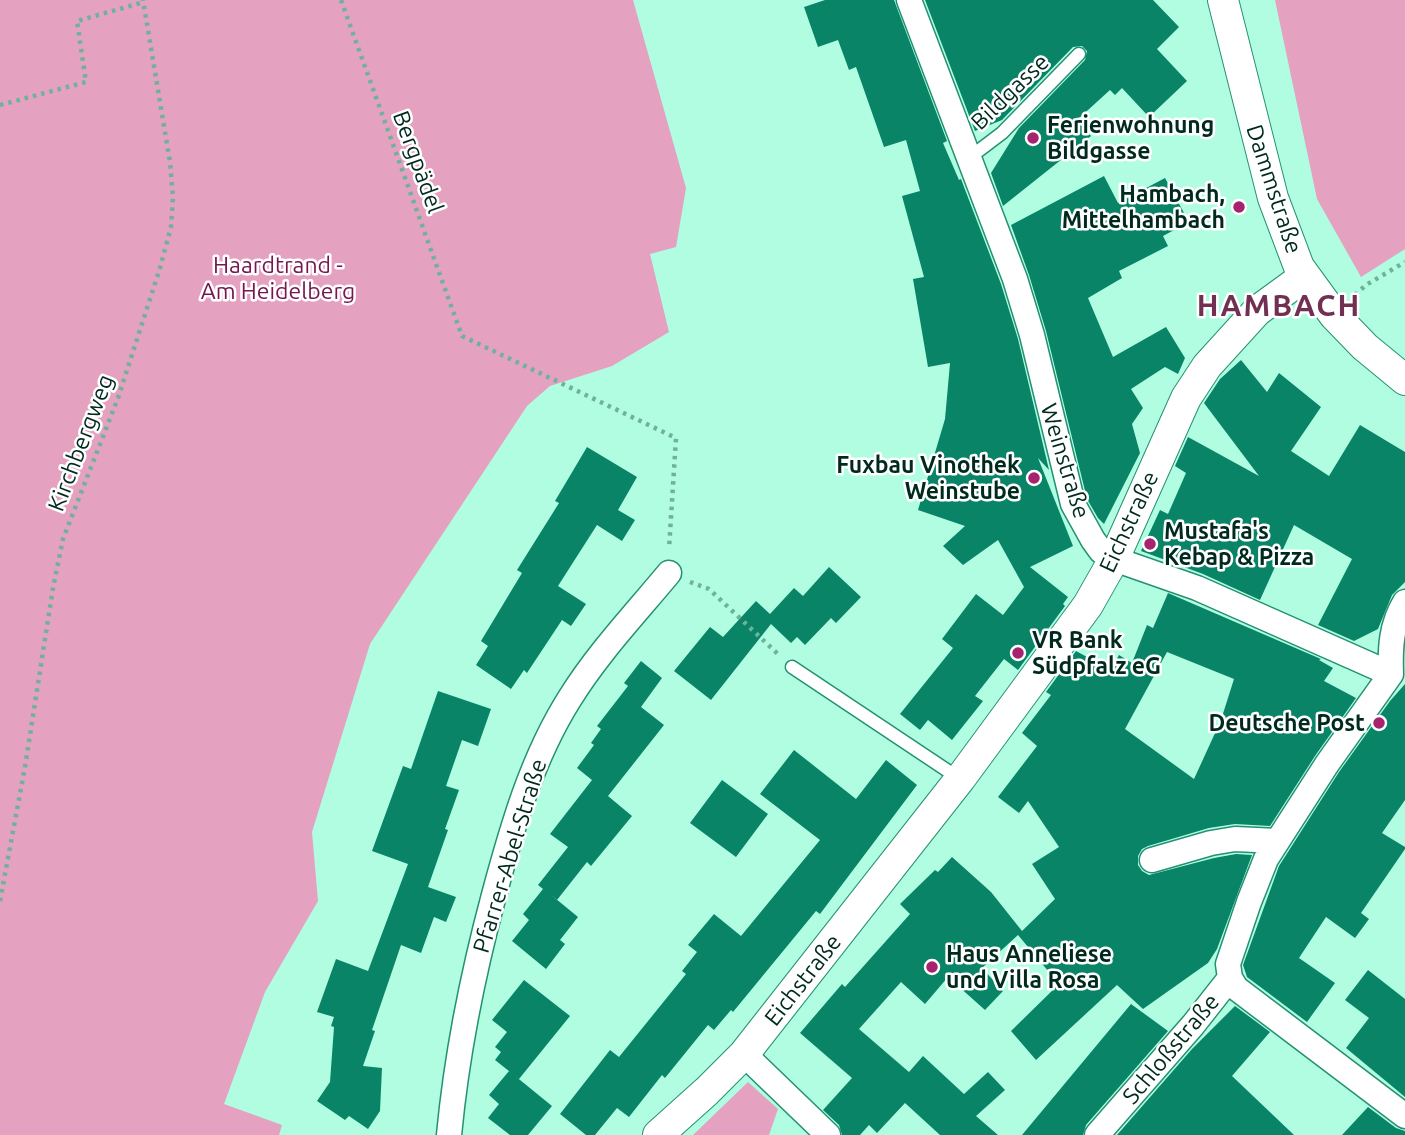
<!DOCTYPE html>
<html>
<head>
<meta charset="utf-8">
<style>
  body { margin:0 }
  canvas { display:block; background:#b0fde1 }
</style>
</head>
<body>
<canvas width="1405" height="1135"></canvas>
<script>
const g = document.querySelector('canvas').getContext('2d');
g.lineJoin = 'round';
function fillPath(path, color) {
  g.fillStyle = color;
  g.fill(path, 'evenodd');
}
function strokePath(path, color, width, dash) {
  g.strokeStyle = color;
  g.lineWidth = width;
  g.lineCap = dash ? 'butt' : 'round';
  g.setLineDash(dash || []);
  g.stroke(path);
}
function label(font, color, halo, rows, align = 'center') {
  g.font = font + ' Ubuntu,sans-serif';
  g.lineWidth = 5;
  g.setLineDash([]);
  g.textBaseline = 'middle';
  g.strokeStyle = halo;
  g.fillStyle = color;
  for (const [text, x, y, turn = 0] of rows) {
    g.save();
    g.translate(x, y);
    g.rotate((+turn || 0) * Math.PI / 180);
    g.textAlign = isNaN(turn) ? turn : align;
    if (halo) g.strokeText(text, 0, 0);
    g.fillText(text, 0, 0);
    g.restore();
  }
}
const green = new Path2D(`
  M0,0H633L686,188L676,247L650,254L669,332L612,366L550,386L527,406L370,644L312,832L318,901L265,992L224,1104L282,1125L279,1135H0Z
  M1275,0H1405V249L1361,277L1317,199Z
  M748,1082L778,1109L769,1135H693Z`);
const building = new Path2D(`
  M825,0H894L947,141L943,143L959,180L961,179L1001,284L1018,339L1049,470L1038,458L1073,546L1030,567L1068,597L1063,604L1065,606L1018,670L1004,659L975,696L983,701L952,740L928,720L920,730L900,714L953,648L942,639L976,594L1003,615L1024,587L998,540L963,565L943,546L965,526L918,510L945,419L950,363L928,367L913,279L924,277L902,196L920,191L906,140L884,147L856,67L849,70L838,40L818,47L804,7Z
  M925,0H1153L1179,27L1157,49L1187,81L1149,117L1122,88L1115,95L1110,90L1077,120L1091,136L1003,206L991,173L1019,128L1085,60L1087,51L1082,46L1073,47L1002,120L975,131Z
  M1104,176L1118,203L1165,178L1189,222L1163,236L1168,246L1119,271L1122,278L1088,298L1113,357L1166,327L1185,358L1178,374L1165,367L1131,389L1143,408L1132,424L1140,453L1104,524L1098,518L1087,499L1046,331L1029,275L1011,225Z
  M1241,360L1267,392L1279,373L1321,407L1291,451L1329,476L1360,425L1405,452V582L1392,595L1378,629L1354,641L1318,625L1352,559L1294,525L1260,600L1203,574L1141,551L1160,510L1168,514L1186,473L1175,466L1188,437L1259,476L1204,403L1220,379Z
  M587,447L637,477L618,510L635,520L622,541L597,525L558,586L586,604L571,626L562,620L527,673L524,670L511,689L476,665L488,646L481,641L522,573L517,570L559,503L555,501Z
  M829,567L861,597L836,623L831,618L805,645L797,637L791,643L771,624L711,700L674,671L710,627L723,637L756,601L770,614L794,588L803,596Z
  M1168,593L1321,659L1319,660L1333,668L1324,681L1356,698L1315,756L1270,826L1235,824L1209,828L1148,846L1142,849L1138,856V865L1142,871L1149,875L1214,858L1236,854L1252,855L1217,949L1208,963L1143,1009L1117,985L1036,1060L1011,1031L1059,984L1018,935L982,968L1003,991L985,1010L948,977L925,1004L901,982L859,1029L909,1072L923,1056L964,1094L988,1072L1005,1090L976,1116L998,1135H940L905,1103L877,1133L869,1125L860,1135H842L839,1125L823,1110L852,1078L800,1033L842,984L845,987L910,914L900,904L935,870L938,872L952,857L991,892L1022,931L1055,899L1032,864L1059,847L1028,801L1019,813L998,797L1037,746L1022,733L1051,695L1046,692L1076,651L1111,670L1119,655L1132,663L1147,625L1153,628ZM1167,652L1234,679L1221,720L1194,779L1125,729Z
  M641,661L662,678L641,707L664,725L608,796L632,816L591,866L587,862L557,900L550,894L578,917L560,940L565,944L546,969L512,941L529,920L523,914L543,889L538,885L568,847L550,834L592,780L577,768L594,745L591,743L601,729L597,726L628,686L624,683Z
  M1405,684V800L1382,833L1405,847V849L1361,913L1369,919L1355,938L1326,917L1299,958L1335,983L1307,1022L1247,977L1243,965L1279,866L1339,772L1390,701Z
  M438,691L491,709L478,746L462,740L446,786L459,790L445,829L448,830L428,887L456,897L446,922L434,917L421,953L401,945L372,1030L375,1031L363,1066L382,1068L380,1111L368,1129L349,1116L345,1120L317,1101L330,1082L334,1027L331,1026L334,1017L317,1012L336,959L368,971L408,864L372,851L403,766L411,769Z
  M794,750L856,799L886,760L917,785L820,914L816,911L733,1012L731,1010L714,1030L708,1025L665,1078L662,1075L629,1117L617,1108L595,1135H586L560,1114L610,1050L619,1057L686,974L682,971L697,952L688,945L714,914L741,936L820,840L760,794Z
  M722,780L768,814L736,857L690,823Z
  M1368,970L1405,999V1097L1346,1048L1369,1018L1345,1000Z
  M524,980L570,1016L519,1079L495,1060L501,1052L495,1047L507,1032L492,1020Z
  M1131,1004L1168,1031L1086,1125L1083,1135H1022Z
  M1235,1006L1270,1032L1232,1076L1294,1135H1117L1192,1049Z
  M509,1071L552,1106L528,1135H510L488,1118L499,1104L489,1095Z
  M1368,1107L1396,1128L1405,1131V1135H1342Z`);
const path = new Path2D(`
  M341,0L462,336L676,438L669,549
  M0,105L86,82L77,21L144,2
  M1355,295L1366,285L1405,262
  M690,582L709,589L780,656
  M0,901L25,767L53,588L63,539L118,398L160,268L171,227L173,197L170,162L143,0`);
const service = new Path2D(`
  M969,158L1002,133L1079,54
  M792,667L960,779`);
const minor = new Path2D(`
  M909,0L1015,279L1032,335L1073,504L1093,540L1101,551L1114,559L1197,588L1391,674
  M1391,674C1390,648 1391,625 1405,602
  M1152,860L1211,843L1235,839L1277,841
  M1230,978L1236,988L1405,1116
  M744,1054L828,1135
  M449,1135C457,1051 472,977 494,895C512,828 532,758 570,698C598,653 635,614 669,573
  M1097,1135L1193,1025L1230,978L1228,964L1249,902L1266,859L1327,764L1391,674`);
const tertiary = new Path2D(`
  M1223,0L1273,198L1299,267L1334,315L1365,347L1405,380
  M658,1135L707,1091L744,1054L960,779L1088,605L1114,559L1186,398L1207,366L1257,311L1305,276`);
const markers = [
  [1033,138,7,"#a62370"],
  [1239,207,7,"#a62370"],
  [1034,478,7,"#a62370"],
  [1150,544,7,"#a62370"],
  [1018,653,7,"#a62370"],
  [1379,723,7,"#a62370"],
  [932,967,7,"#a62370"]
];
const streetNames = [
  ["Bildgasse",1010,92,-44],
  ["Bergpädel",418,162,70],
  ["Dammstraße",1274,189,72],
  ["Kirchbergweg",81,443,-69],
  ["Weinstraße",1065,461,73],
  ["Eichstraße",1129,522,-65],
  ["Pfarrer-Abel-Straße",510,856,-73],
  ["Eichstraße",803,980,-52],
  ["Schloßstraße",1171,1049,-50]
];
const poiNames = [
  ["Ferienwohnung",1047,125],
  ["Bildgasse",1047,151],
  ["Hambach,",1225,194,"right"],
  ["Mittelhambach",1225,220,"right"],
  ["Fuxbau Vinothek",1020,465,"right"],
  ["Weinstube",1020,491,"right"],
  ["Mustafa's",1164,531],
  ["Kebap & Pizza",1164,557],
  ["VR Bank",1032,640],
  ["Südpfalz eG",1032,666],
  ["Deutsche Post",1365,723,"right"],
  ["Haus Anneliese",946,954],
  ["und Villa Rosa",946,980]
];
const parkNames = [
  ["Haardtrand -",278,265],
  ["Am Heidelberg",278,291]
];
const districtNames = [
  ["HAMBACH",1279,306]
];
fillPath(green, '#e4a1c0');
fillPath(building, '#098467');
strokePath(service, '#259173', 15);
strokePath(minor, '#259173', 27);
strokePath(tertiary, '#259173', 32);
strokePath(path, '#71b19b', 4.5, [3.5, 5]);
strokePath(service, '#fff', 12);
strokePath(minor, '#fff', 24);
strokePath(tertiary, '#fff', 30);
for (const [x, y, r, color] of markers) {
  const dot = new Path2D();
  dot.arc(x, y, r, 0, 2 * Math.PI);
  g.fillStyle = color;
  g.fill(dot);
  strokePath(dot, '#fff', 2.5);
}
label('23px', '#002a1e', '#fff', streetNames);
label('bold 23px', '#002a1e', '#fff', poiNames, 'left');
label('23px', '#74184e', '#fff', parkNames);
g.letterSpacing = '2px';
label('bold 30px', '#713052', '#fff', districtNames);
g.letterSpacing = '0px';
</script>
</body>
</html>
